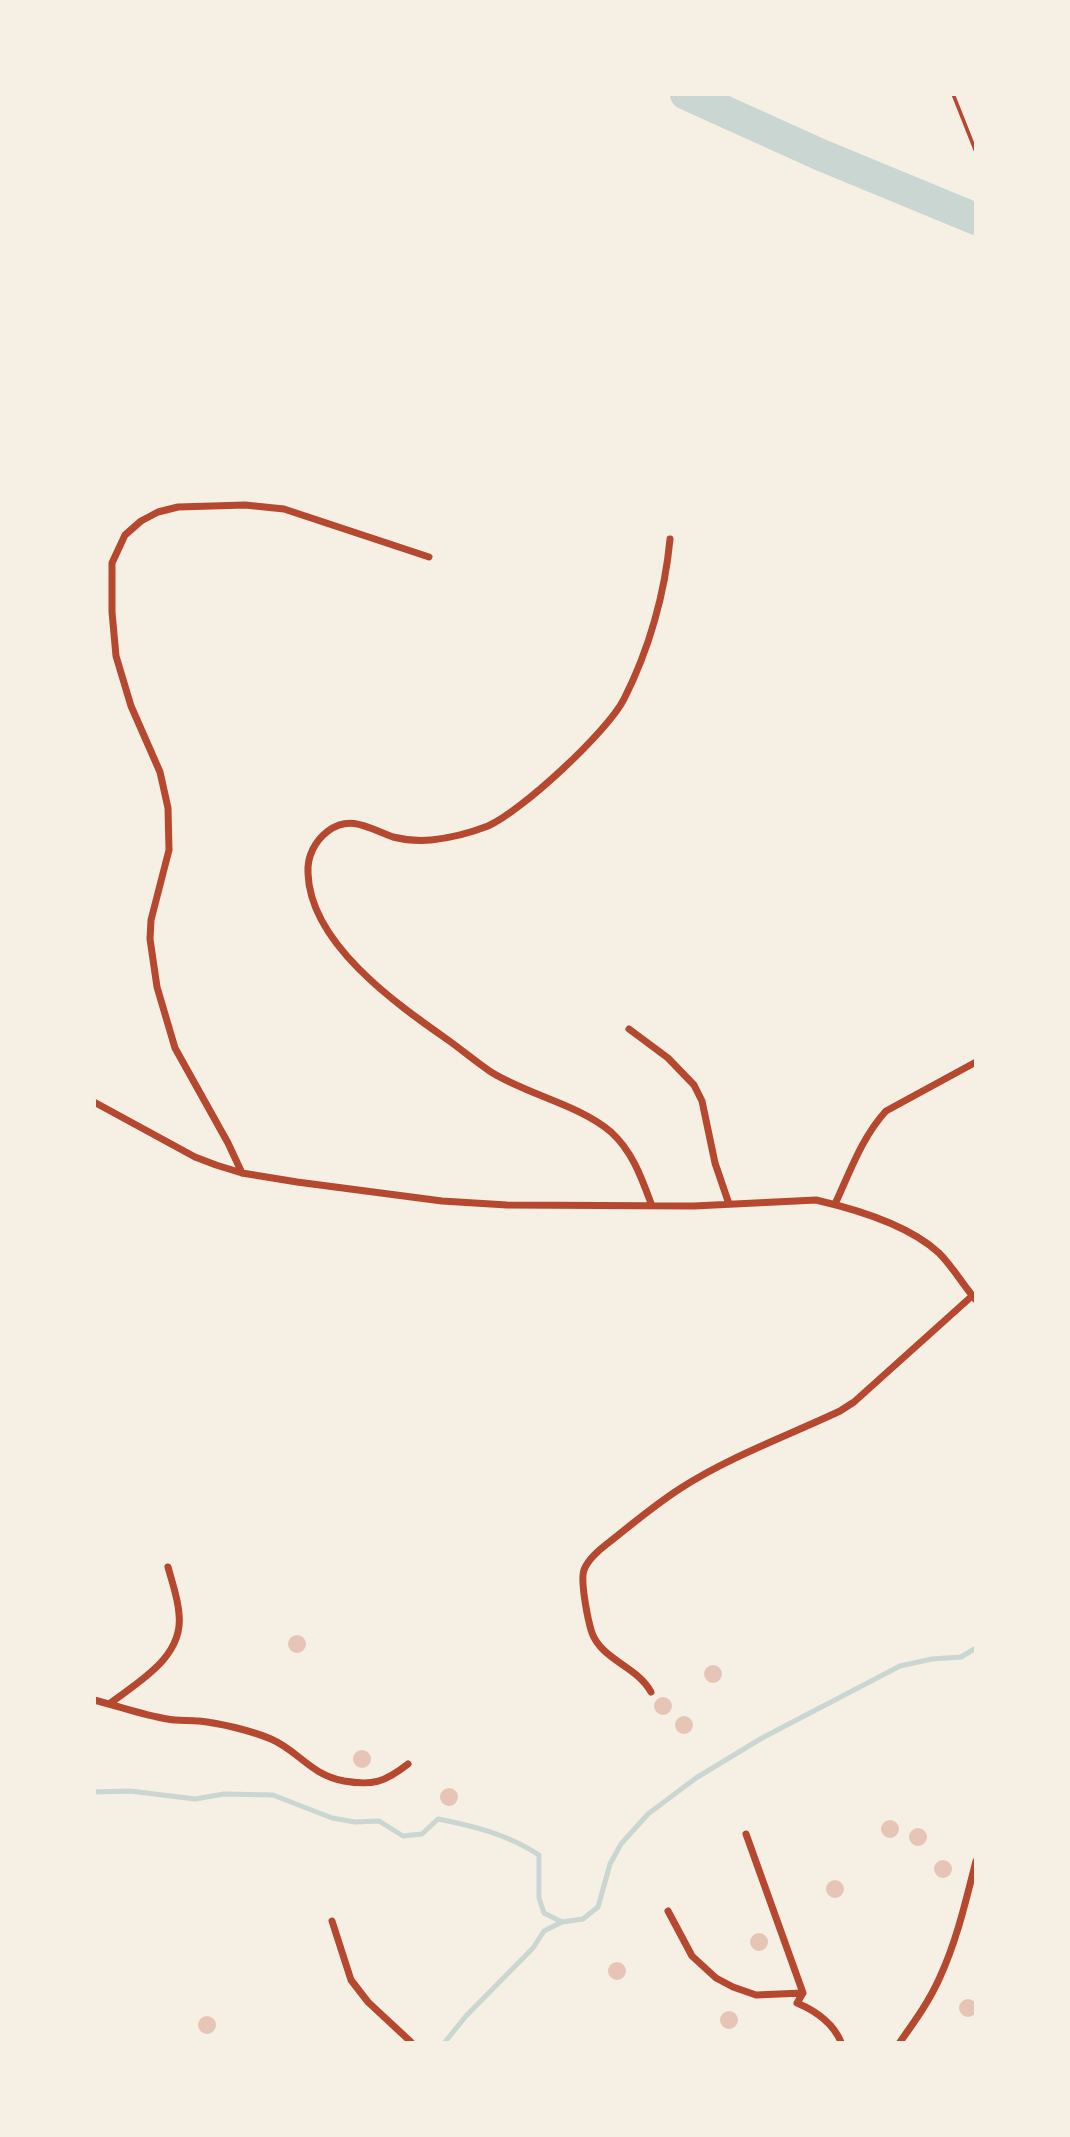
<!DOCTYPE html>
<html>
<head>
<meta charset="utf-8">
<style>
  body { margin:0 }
  #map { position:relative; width:1070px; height:2137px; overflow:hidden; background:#f6efe4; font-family:Inter,sans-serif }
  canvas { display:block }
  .frame { position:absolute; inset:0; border:96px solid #f6efe4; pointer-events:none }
</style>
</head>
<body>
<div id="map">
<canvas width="1070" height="2137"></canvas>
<div class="frame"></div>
</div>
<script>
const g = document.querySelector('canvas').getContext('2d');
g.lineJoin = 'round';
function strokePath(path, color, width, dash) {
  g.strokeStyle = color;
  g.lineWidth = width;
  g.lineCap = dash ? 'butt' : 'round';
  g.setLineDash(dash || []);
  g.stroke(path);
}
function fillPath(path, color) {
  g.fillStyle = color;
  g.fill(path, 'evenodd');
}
const stream = new Path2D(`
  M94,1792L130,1791L195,1799L224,1794L273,1795L332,1818L355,1822L379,1821L403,1836L422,1834L438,1819C474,1826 509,1835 539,1855V1898L544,1913L562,1922
  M445,2042L466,2016L533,1948L544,1931L562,1922L583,1919L598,1907L610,1864L621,1844L648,1814L696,1778L762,1738L900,1666L932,1659L961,1657L976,1648`);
const river = new Path2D(`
  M686,94L821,155L976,219`);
const building = new Path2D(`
  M288 1644a9 9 0 1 1 18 0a9 9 0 1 1-18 0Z
  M704 1674a9 9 0 1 1 18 0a9 9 0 1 1-18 0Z
  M654 1706a9 9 0 1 1 18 0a9 9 0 1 1-18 0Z
  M675 1725a9 9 0 1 1 18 0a9 9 0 1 1-18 0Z
  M353 1759a9 9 0 1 1 18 0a9 9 0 1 1-18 0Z
  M440 1797a9 9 0 1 1 18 0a9 9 0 1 1-18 0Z
  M881 1829a9 9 0 1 1 18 0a9 9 0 1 1-18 0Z
  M909 1837a9 9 0 1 1 18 0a9 9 0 1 1-18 0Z
  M934 1869a9 9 0 1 1 18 0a9 9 0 1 1-18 0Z
  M826 1889a9 9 0 1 1 18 0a9 9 0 1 1-18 0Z
  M750 1942a9 9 0 1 1 18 0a9 9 0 1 1-18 0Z
  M608 1971a9 9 0 1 1 18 0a9 9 0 1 1-18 0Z
  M959 2008a9 9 0 1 1 18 0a9 9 0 1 1-18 0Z
  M720 2020a9 9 0 1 1 18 0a9 9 0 1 1-18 0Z
  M198 2025a9 9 0 1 1 18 0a9 9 0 1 1-18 0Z`);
const path = new Path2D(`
  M953,94L976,152`);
const minor = new Path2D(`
  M629,1029L668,1058L694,1085L702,1101L715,1163L729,1204
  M94,1102L195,1157L216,1165L242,1173L297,1182L442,1201L507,1205L694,1206L816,1200C855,1209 909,1225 939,1253C953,1267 963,1285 976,1300
  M242,1173L228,1143L175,1048L157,987L150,939L151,920L169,850L168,808L160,772L131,706L116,656L112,612V563L125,535L141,521L158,512L178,507L245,505L284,509L429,557
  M835,1204C850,1172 862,1137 886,1111L976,1062
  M652,1206C642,1179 633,1152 611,1132C580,1105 528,1095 491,1072C476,1062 462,1050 448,1040C395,1003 310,943 308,873C307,856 315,841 328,831C351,814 370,829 393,837C405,840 419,841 431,840C450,838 470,833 488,826C522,811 608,731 624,699C649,650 665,593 670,539
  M651,1692C638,1667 602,1660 592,1633C588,1621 580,1581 584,1570C589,1556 606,1545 617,1536C638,1519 659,1502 681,1488C731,1456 787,1436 840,1411L854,1402L972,1296
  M94,1700C118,1706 143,1715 167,1719C177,1721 188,1720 199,1721C220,1723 252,1731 271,1739C299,1751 309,1774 344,1781C373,1786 385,1782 408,1764
  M109,1704C138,1682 184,1657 179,1614C178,1598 172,1582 168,1567
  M746,1834L803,1993
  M668,1911L692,1956L716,1978L733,1987L756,1995L803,1993L797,2003C816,2011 833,2023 841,2042
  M332,1921L351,1980L368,2002L411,2042
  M900,2042C915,2021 930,2000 940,1977C957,1940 966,1900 976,1861`);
strokePath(stream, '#c9d6d2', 5);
strokePath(river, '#c9d6d2', 32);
fillPath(building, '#e6c5b7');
strokePath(path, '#b5482f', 3.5);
strokePath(minor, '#b5482f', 7);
</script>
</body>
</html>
